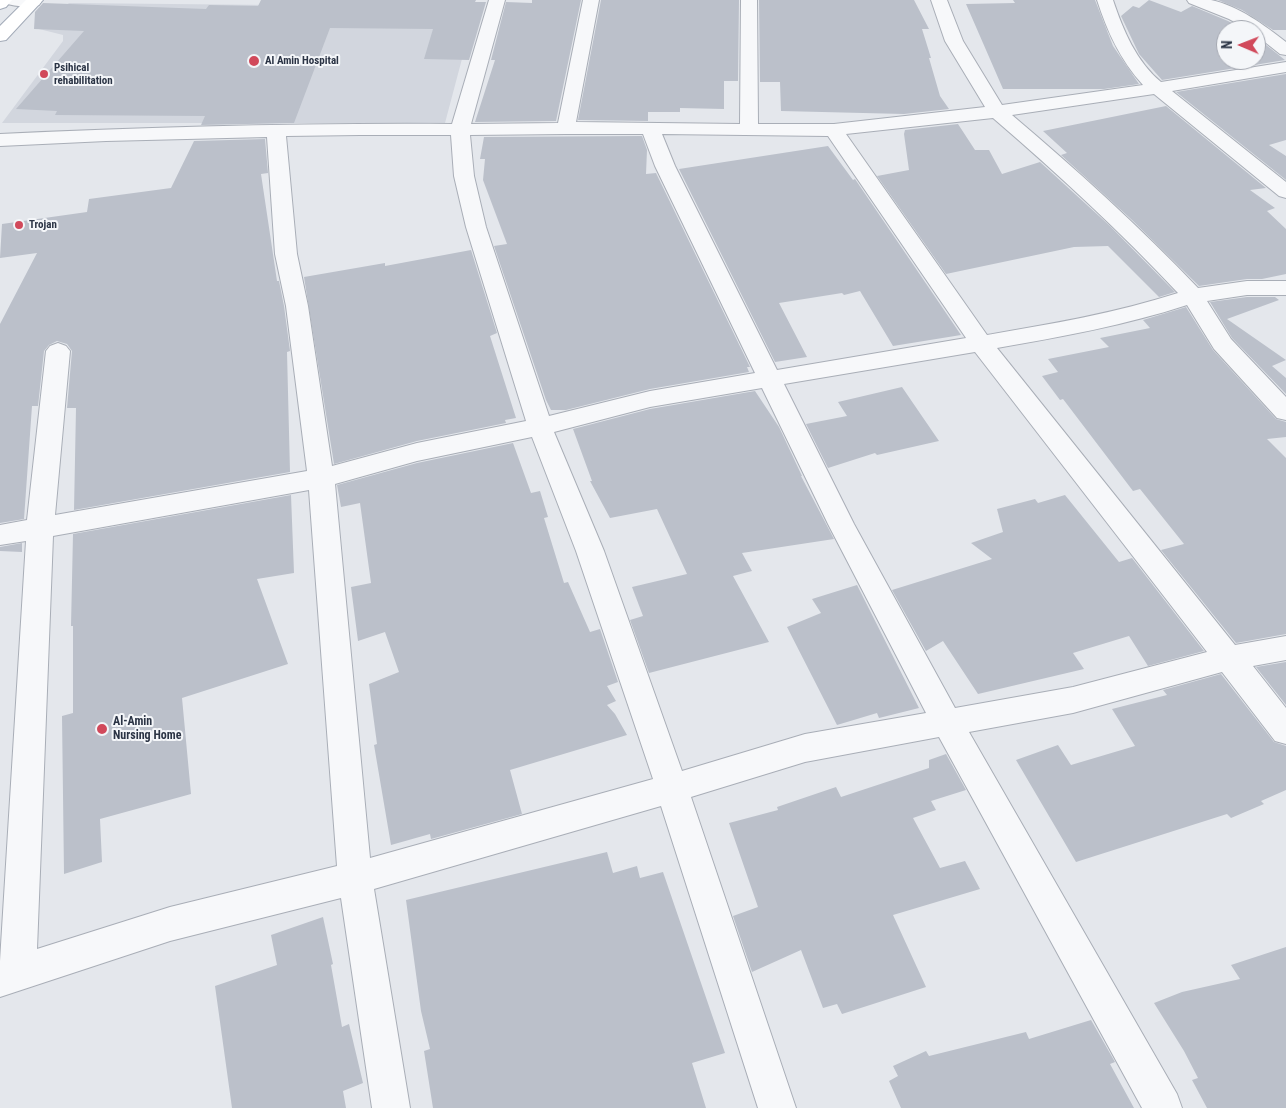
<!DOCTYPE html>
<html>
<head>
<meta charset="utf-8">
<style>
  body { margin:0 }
  #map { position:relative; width:1286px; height:1108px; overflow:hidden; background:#e4e7ec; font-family:"Roboto Condensed",sans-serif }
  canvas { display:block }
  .north { position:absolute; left:1216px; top:20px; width:50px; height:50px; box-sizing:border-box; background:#f4f6f9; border:1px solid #a4a8b1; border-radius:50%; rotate:271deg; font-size:14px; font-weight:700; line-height:20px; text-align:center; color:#2b3445 }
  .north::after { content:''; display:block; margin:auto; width:18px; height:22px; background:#d1495b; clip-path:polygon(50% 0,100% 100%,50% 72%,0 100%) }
</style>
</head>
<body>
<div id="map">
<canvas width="1286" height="1108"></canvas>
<div class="north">N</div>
</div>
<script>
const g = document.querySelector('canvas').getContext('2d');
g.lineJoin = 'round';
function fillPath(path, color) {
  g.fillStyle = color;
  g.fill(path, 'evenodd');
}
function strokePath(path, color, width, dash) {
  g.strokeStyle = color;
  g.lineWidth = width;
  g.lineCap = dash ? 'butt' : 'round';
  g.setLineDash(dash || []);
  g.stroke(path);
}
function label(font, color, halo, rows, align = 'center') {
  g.font = font + ' "Roboto Condensed",sans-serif';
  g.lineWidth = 4;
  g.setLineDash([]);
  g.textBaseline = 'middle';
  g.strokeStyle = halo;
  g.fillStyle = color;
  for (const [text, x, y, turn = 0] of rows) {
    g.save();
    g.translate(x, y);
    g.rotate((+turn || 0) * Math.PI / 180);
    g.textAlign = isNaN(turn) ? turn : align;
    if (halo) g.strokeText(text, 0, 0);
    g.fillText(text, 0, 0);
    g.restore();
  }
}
const built = new Path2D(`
  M69,3L272,5L476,6L445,123H2L63,41V35L39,29Z`);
const building = new Path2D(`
  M261,0H476L475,2H486L469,60L424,59L433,29L330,28L294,123L201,125L205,116L55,115L57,111L16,109L84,31L34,29L35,12L43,3L206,9L209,5L258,6Z
  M532,0H581L556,121L475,122L495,60H491L506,2L532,3Z
  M601,0H739L738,81H724V109L680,108V112H648V121L578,120Z
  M759,0H914L929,29H922L931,58H929L940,96L949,109L904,114L781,111L780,82H760Z
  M1013,0H1095L1113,46L1139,84L1104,89H1003L966,4L1015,3Z
  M1149,0L1181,12L1192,6L1228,21L1245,30H1226V60H1256V37L1285,60L1162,80L1139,54L1121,16L1133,6L1139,8Z
  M1218,0H1286V30H1273L1242,10Z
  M1286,74V140L1269,145L1286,156V180L1176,92Z
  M1166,106L1266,188L1250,190L1275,208L1267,211L1286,229V274L1262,279H1247L1199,286L1132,220L1061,155L1067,153L1043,131Z
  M958,124L975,150H989L1002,174L1040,162L1110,226L1175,292L1159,297L1108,246L1074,247L946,274L877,176L909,170L904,134L905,130Z
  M642,136L647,150L646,174L656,173L750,367H747L749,372L650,389L566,410H551L546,400L494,246L507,244L483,180L485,159H480L484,137Z
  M265,139L268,173L261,174L277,281H279L284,306L290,351L287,352L290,472L74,510L76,408H67L72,351L67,344L57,341L49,345L44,351L38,406H32L24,519L0,523V324L37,253L0,258L2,224L87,212L89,199L171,188L194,141Z
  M828,146L853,180L855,179L961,335L893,346L860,291L844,295L842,293L779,303L807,357L775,362L679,169Z
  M471,250L497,333L490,336L516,418L505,420L506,423L417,441L334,464L304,277L385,263V266Z
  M1247,297H1275L1279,300L1227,319L1286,360L1272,366L1286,378V394L1232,338L1210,302Z
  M1186,307L1213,350L1276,419L1286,422V437L1267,439L1286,458V634L1236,643L1161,550L1184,544L1140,489L1133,491L1063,399L1060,400L1042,376L1058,372L1048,359L1109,347L1100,338L1150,328L1143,320Z
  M902,387L939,441L877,455L875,453L828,468L806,424L847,416L838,402Z
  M755,391L779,427L802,476H801L834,539L742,553L752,571L733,576L769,642L649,673L630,620L643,616L632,587L687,574L657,509L610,518L590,481H592L573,429L650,409Z
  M513,443L531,493L540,491L548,517L544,518L564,583L568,582L590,632L600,629L618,682L607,686L616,701L607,705L615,714L627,735L510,770L522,814L431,839L430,834L391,845L374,745L377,744L369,684L399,672L385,632L358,641L351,587L371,583L360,503L341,507L337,485L417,463Z
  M291,495L294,573L257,579L288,664L182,698L191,794L100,819L102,862L64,874L62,716L73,713V626H71L73,534Z
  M1065,495L1119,562L1132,558L1204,651L1148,666L1129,636L1073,653L1084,669L978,694L943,641L926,651L892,590L992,559L971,543L1003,532L997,509L1035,499L1038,503Z
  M22,543V552L0,551V547Z
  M857,585L919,708L879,718L877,713L837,725L787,627L821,613L812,599Z
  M1286,662V705L1256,667Z
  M1221,674L1274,742L1286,746V790L1261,801L1264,804L1231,818L1227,814L1076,862L1016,760L1058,745L1071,765L1135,746L1112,709L1167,695L1163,690Z
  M946,754L966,790L931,801L936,810L913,818L940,868L965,861L980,889L893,915L926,987L842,1014L837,1004L823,1008L801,950L752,972L733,916L758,907L729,823L778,810L777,807L836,787L841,797L929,768V760Z
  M607,852L613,873L637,866L640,878L663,872L725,1053L692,1063L706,1108H433L424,1051L430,1049L421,1011L406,900Z
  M323,917L333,964L331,965L342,1027L349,1024L363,1083L343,1091L346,1108H232L215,986L277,965L271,935Z
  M1286,947V1108H1207L1192,1080L1198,1078L1184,1051L1154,1003L1182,992L1240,979L1231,965Z
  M1091,1020L1115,1062L1110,1064L1134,1108H901L889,1081L898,1076L893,1066L926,1051L929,1056L1026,1032L1029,1039Z`);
const street = new Path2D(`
  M1,0H40L41,2L39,5C28,8 14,6 3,3Z
  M489,0H505L471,124L558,123L583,0H599L576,122L740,124L741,0H757L758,124H834L985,107L945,41L931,0H947L963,41L1002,105L1143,85C1120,60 1107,31 1097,0H1113C1123,30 1136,61 1161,82L1286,62V72L1172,91L1286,182V198L1279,196L1154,94L1012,115C1077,170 1140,227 1198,288L1247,281H1286V295H1247L1207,301L1231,339L1286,397V420L1277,418L1214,349L1187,305C1126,325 1061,337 997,348L1235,645L1286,636V660L1253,666L1286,708V744L1275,741L1222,672L1073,713L969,732L1177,1094L1182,1108H1142L939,737L805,762L691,797L796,1108H758L661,806L374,889L410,1108H372L341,898L170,941L0,997V961L26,541L0,545V525L27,520L46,351L50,346L58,343L66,346L70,351L55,515L307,471L286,306L275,254L267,137L106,141L0,146V134C151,127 302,123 452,124ZM993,118C1057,173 1120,231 1178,293C1116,313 1051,324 987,335L846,134ZM566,134H643L655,166L755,373L650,391L549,416L486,227L474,176L470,135ZM662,134L828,136L966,338L777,370L675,166ZM360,135H451L454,176L466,227L526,421L417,443L332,466L308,306L297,254L286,136ZM975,352L1207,652L1073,687L955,708L854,524L784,384ZM762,388L828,524L926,713L805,734L682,771L604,551L554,432L650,407ZM532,437L576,551L653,779L370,858L335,484L417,461ZM309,490L337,866L170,907L37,949L53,536Z
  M1187,0C1194,0 1203,0 1211,0C1239,6 1264,25 1286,42V55L1280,54L1256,35V30H1249L1229,19L1189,3Z`);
const primary = new Path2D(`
  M0,0H12L6,7L0,9Z
  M26,0H43L6,40L0,41V26Z`);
const markers = [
  [254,61,6,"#d1495b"],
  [44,74,5,"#d1495b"],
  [19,225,5,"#d1495b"],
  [102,729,6,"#d1495b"]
];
const farPoinames = [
  ["Al Amin Hospital",265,61],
  ["Psihical",54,68],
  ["rehabilitation",54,81],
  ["Trojan",29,225]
];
const poiNames = [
  ["Al-Amin",113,722],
  ["Nursing Home",113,736]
];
fillPath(built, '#d2d6de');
fillPath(building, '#bbc0ca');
strokePath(street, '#a9aeb7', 2);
strokePath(primary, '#a3abb8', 2);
fillPath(street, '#f7f8fa');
fillPath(primary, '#fff');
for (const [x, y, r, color] of markers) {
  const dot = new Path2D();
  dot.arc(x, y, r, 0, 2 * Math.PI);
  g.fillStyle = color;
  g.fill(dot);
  strokePath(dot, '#f4f6f9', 2);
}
label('bold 11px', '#2b3445', '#f4f6f9', farPoinames, 'left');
label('bold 12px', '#2b3445', '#f4f6f9', poiNames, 'left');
</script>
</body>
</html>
